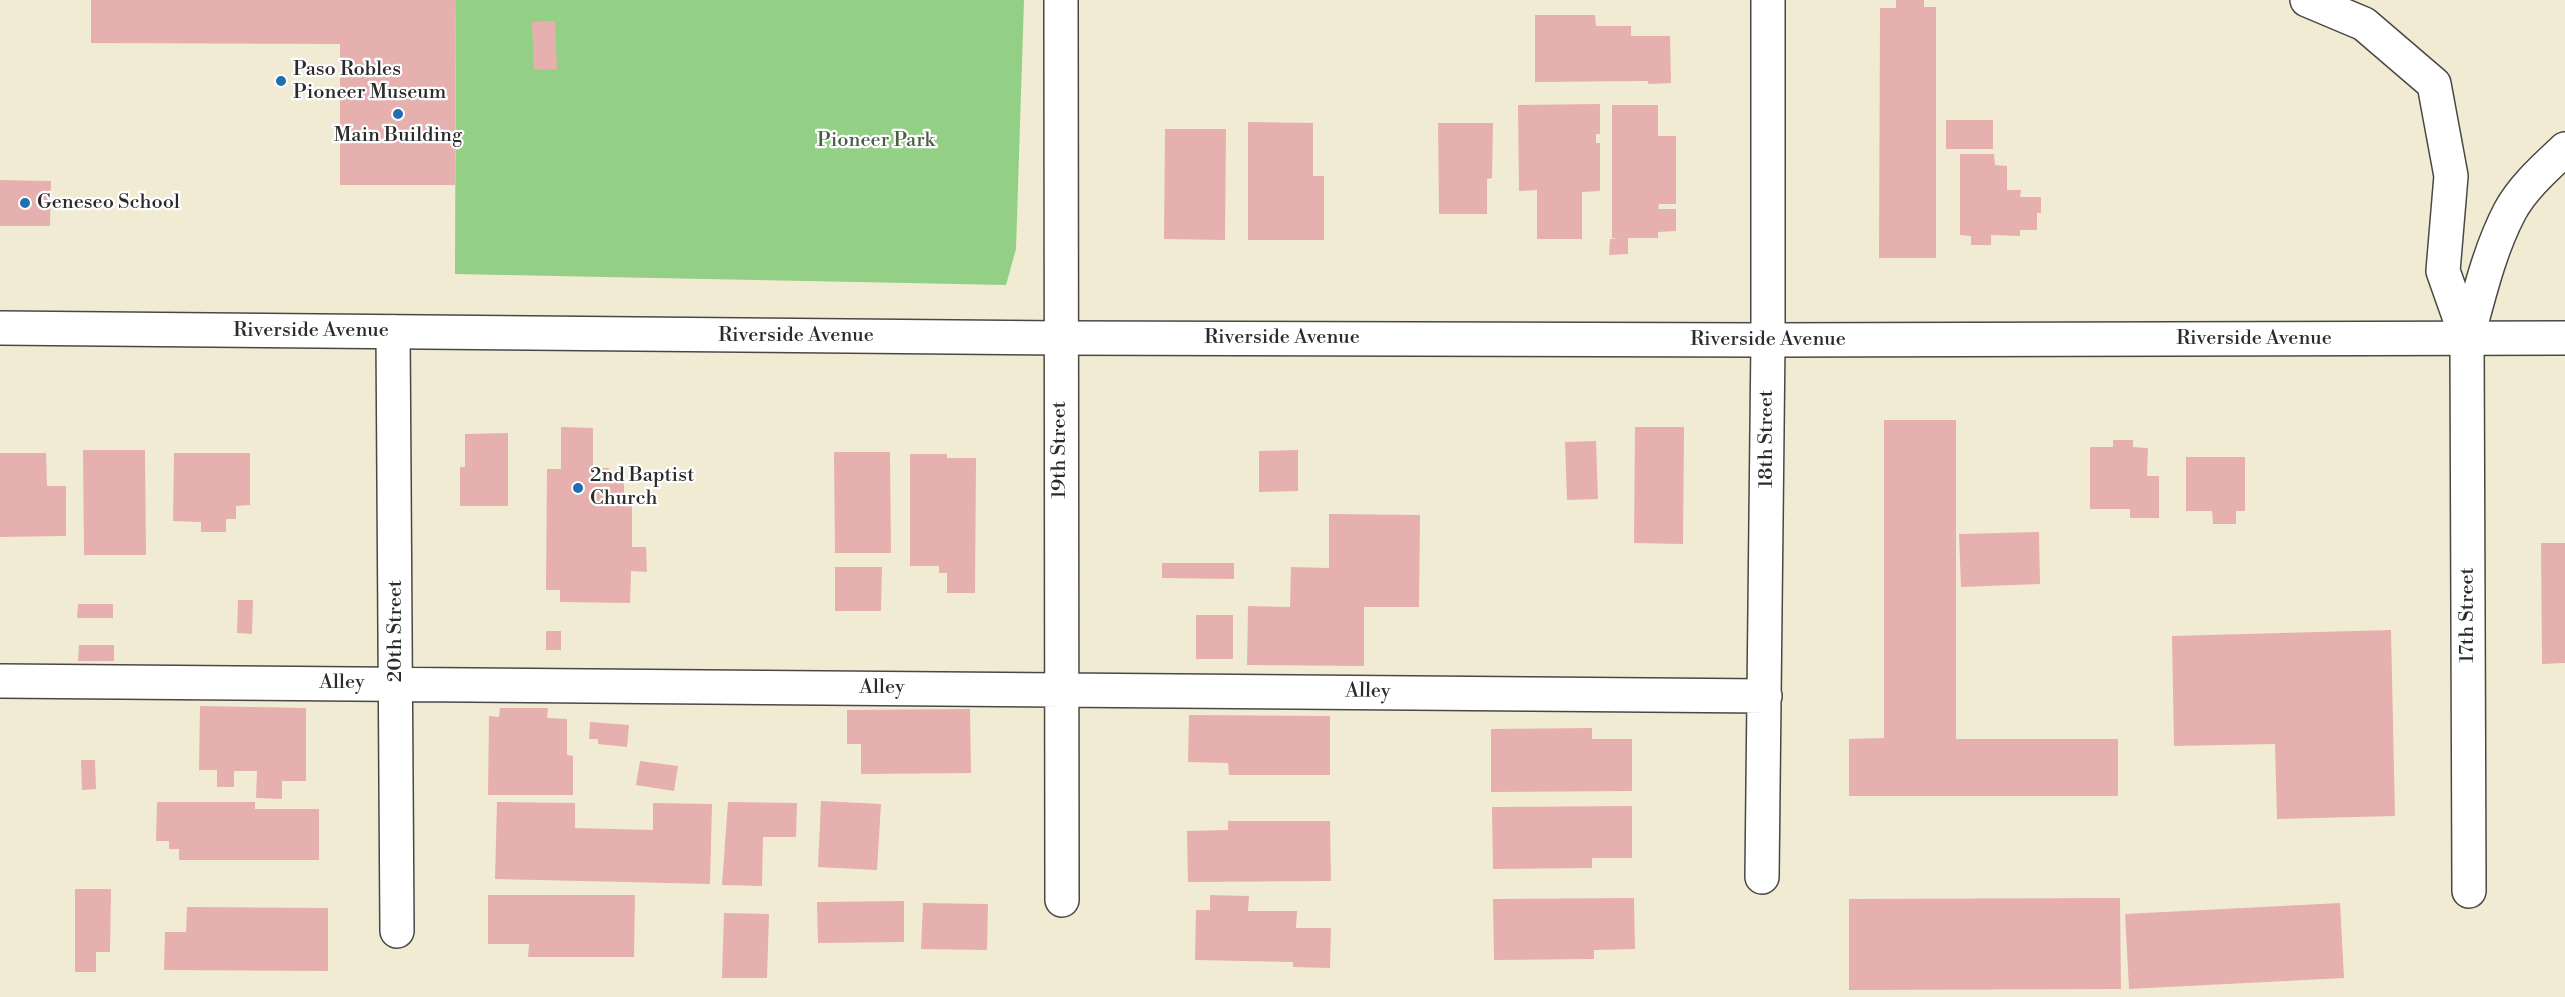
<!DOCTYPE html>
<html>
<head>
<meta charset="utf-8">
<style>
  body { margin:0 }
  canvas { display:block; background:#f2ebd4 }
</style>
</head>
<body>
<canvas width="2565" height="997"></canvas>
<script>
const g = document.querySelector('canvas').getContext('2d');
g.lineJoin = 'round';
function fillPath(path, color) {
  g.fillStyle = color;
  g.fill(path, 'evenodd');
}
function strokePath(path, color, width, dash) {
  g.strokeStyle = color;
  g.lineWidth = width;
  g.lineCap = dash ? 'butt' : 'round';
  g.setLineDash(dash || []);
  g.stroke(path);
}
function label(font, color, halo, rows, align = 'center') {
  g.font = font + ' "Libre Bodoni",serif';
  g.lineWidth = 4.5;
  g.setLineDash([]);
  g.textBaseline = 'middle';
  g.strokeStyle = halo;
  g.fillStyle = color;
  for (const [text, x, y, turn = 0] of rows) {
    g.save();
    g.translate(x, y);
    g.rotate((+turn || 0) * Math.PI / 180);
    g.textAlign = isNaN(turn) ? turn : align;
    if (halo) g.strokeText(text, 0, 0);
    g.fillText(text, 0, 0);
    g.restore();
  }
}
const green = new Path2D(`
  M456,0H1024L1016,249L1006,285L455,274Z`);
const building = new Path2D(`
  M91,0H456L455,185H340V44L91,43Z
  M1896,0H1924V7H1936V258H1879L1880,8H1896Z
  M1535,15H1595L1596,26H1631V36H1670L1671,83L1648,84V81L1535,82Z
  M555,21L557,69L534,70L532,22Z
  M1600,104V134H1596V143H1600V191L1582,192V239H1537V190L1519,191L1518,105Z
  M1612,105H1658V136H1676V204H1659L1658,209H1676V231L1658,232V238H1628V254L1609,255L1610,239H1619L1612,238Z
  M1946,120H1993V149H1946Z
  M1248,122L1313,123V176H1324V240H1248Z
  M1438,123H1493L1492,178L1487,179V214H1439Z
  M1165,129H1226L1225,240L1164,239Z
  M1960,154H1994L1995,165L2007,166V190H2021L2020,197H2041V213H2037V230H2020V236L1991,235V245H1971V236L1960,235Z
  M0,180L51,181L50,226H0Z
  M1884,420H1956V739H2118V796H1849V739L1884,738Z
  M561,427L593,428V468H609V481H624V498H632V547H646L647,572L631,571L630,603L560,602V590H546L547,469H561Z
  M1635,427H1684L1683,544L1634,543Z
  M508,433V506H460V467H465V434Z
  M2113,440H2133V447L2148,448L2147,476H2159V518H2130V509H2090V447H2113Z
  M1596,441L1598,499L1567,500L1565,442Z
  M83,450H145L146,555H84Z
  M1298,450V491L1259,492V451Z
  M834,452H890L891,553H835Z
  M0,453H46L47,486H66V536L0,537Z
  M174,453H250V505L236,506V519H226V532H201V522L173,521Z
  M910,454H947V458H976L975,593H947V573H939V566H910Z
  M2186,457H2245V511H2236V524H2213L2212,511H2186Z
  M1329,514L1420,515L1419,607H1364V666L1247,665L1248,606L1290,607L1291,567L1329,568Z
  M2039,532L2040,584L1961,587L1959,534Z
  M2541,543H2565V663L2542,664Z
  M1162,563H1234V579L1162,578Z
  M835,567H882L881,611H835Z
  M238,600H253L252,634L237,633Z
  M78,604H113V618H77Z
  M1196,615H1233V659H1196Z
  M2391,630L2395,816L2277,819L2275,744L2174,746L2172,636Z
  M546,631H561V650H546Z
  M79,645H114V661H78Z
  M200,706L306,708V781H282V799L256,798L257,771H234V787H217V770H199Z
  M500,708H548L547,718L567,719V755L573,756V795H488L489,716L499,717Z
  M970,709L971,773L861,774V744H847V710Z
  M1189,715L1330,716V775H1229L1228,763L1188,762Z
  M590,722L629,725L627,747L598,744V739H589Z
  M1592,728V739H1632V791L1491,792V729Z
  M81,760H95L96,789L82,790Z
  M640,761L678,766L674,791L636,785Z
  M821,801L881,804L877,870L818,867Z
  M157,802H255V809H319V860H179V849H169V841H156Z
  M497,802L575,803V828L653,830V803L712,804L710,884L495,879Z
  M728,802L797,803L796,837H763L762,886L722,885Z
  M1632,806V858H1592V868L1493,869L1492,807Z
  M1228,821H1330L1331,881L1188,882L1187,831L1228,830Z
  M75,889H111L110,952H96V972H75Z
  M488,895H635L634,957H528L529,944H488Z
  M1210,895L1249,896L1248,911H1297L1296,928H1331L1330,968L1293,967V962L1195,960L1196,910H1210Z
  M1634,898L1635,949L1594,950V959L1494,960L1493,899Z
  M2120,898L2121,989L1849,990V899Z
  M904,901V942L818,943L817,902Z
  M923,903L988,904L987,950L921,949Z
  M2340,903L2344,978L2129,989L2125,914Z
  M187,907L328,908V971L164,970L165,932H186Z
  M724,913L769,914L767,978H722Z`);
const minor = new Path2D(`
  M1061,0L1062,900
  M393,332L397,931
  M2467,339L2469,891
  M0,681L1765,696
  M1762,877L1768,340V0`);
const major = new Path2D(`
  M0,328L1060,338L1768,340L2565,338`);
const highway = new Path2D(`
  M2307,0L2364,24L2434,84L2451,176L2443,271L2467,339
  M2467,339C2479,296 2489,251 2510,211C2523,187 2546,167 2565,149`);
const markers = [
  [281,81,6,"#1f6fb2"],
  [398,114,6,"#1f6fb2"],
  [25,203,6,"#1f6fb2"],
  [578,488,6,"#1f6fb2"]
];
const poiNames = [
  ["Paso Robles",293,70],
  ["Pioneer Museum",293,93],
  ["Main Building",398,136,"center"],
  ["Geneseo School",37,203],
  ["2nd Baptist",590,476],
  ["Church",590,499]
];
const parkNames = [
  ["Pioneer Park",876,141]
];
const streetNames = [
  ["Riverside Avenue",311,331],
  ["Riverside Avenue",796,336],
  ["Riverside Avenue",1282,338],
  ["Riverside Avenue",2254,339],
  ["Riverside Avenue",1768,340],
  ["18th Street",1767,439,-90],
  ["19th Street",1060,450,-90],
  ["17th Street",2468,615,-90],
  ["20th Street",396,631,-90],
  ["Alley",342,683],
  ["Alley",882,688],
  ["Alley",1368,692,1]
];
fillPath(green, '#93d086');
fillPath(building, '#e6b0ae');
strokePath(minor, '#494844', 36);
strokePath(major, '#494844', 36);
strokePath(highway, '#494844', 36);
strokePath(minor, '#fff', 33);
strokePath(major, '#fff', 33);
strokePath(highway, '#fff', 33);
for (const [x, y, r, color] of markers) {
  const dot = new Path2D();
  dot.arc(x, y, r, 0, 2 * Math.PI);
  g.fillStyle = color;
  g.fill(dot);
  strokePath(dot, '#fff', 2);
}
label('20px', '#2b2b2b', '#fff', poiNames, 'left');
label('20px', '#4a5d46', '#fff', parkNames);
label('20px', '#2b2b2b', '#fff', streetNames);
</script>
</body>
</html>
